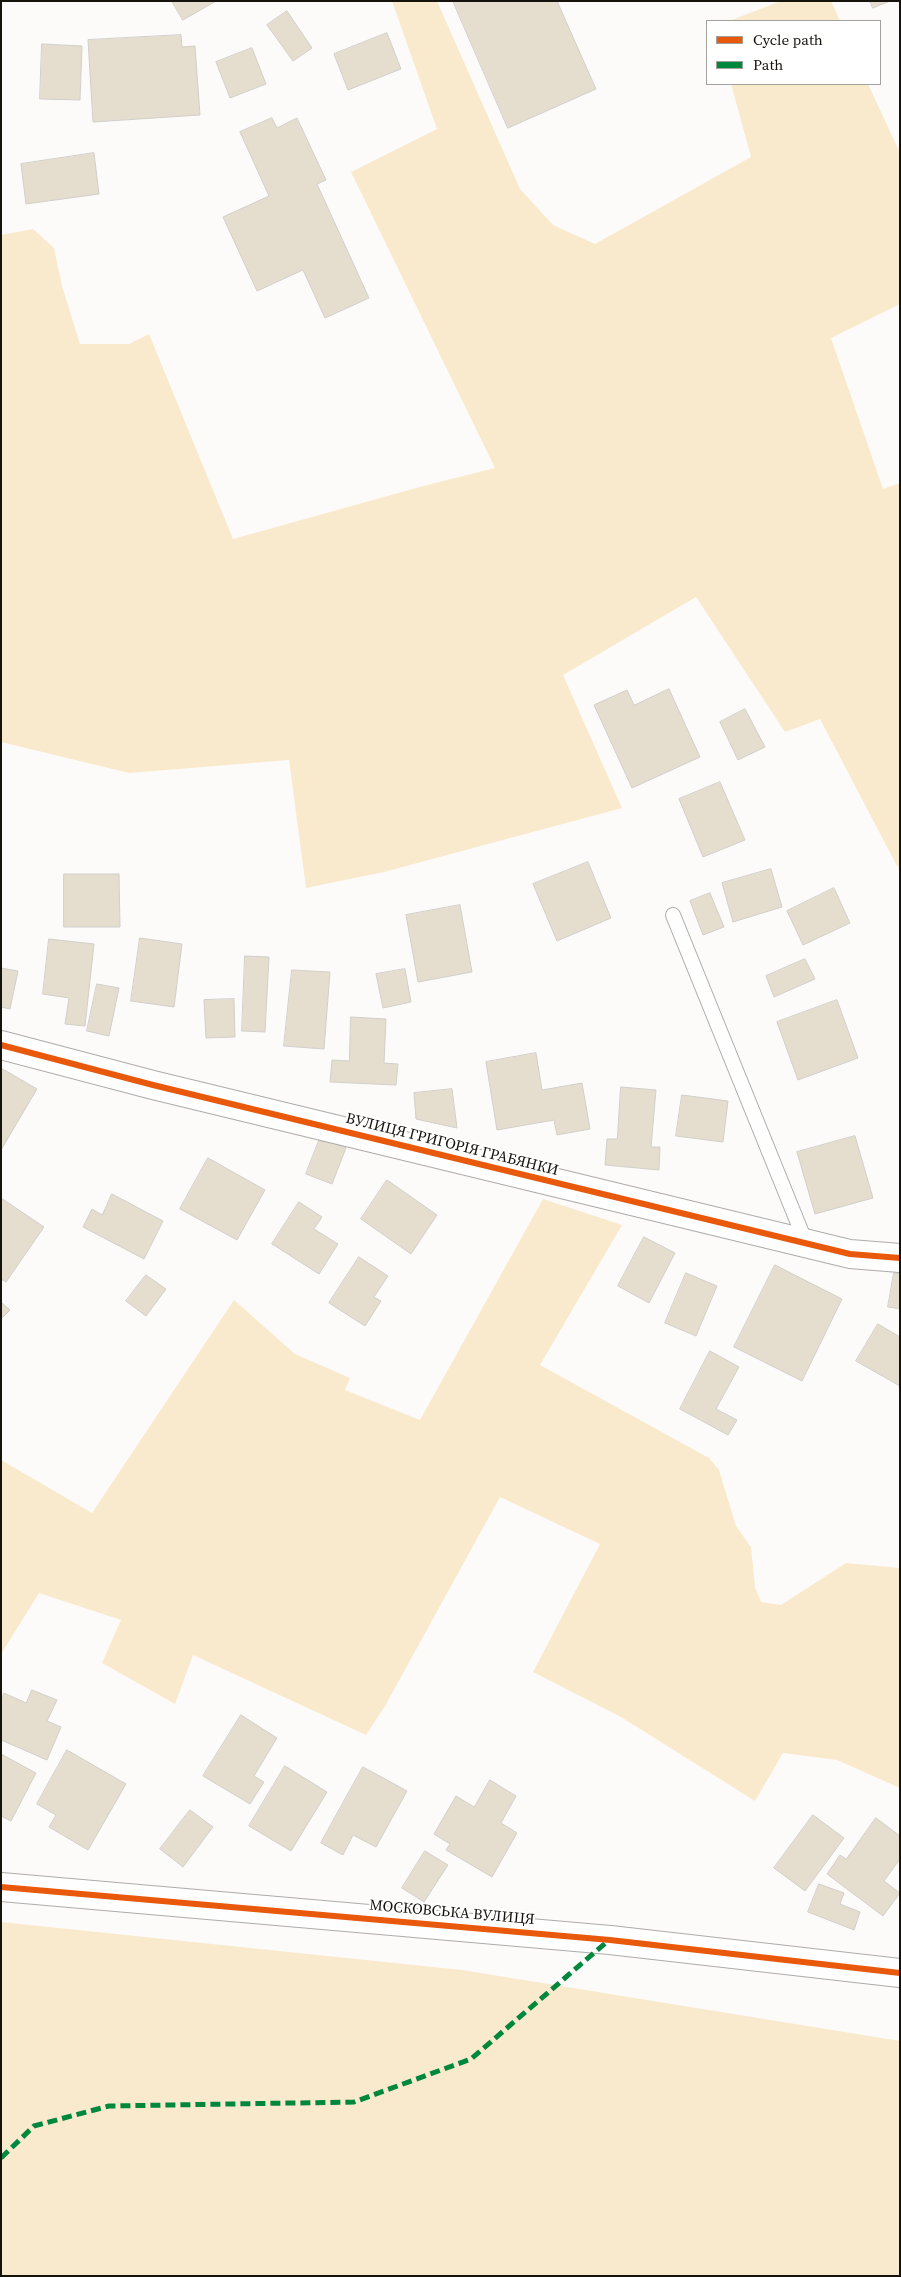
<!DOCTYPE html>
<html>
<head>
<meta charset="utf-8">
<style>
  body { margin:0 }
  #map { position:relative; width:901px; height:2277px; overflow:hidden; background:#fcfbf9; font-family:"Source Serif 4",serif }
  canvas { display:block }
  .frame { position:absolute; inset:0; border:2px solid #16130d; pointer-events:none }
  .legend { position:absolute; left:706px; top:20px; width:175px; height:65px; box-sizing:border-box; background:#fff; border:1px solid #a2a19e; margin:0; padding:6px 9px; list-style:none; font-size:15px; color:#16130d }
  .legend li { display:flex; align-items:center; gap:10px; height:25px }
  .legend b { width:25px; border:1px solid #a2a19e }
</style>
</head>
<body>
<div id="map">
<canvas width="901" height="2277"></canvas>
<div class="frame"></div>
<ul class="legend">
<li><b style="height:6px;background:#e8590c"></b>Cycle path</li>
<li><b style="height:6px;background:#00873e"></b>Path</li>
</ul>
</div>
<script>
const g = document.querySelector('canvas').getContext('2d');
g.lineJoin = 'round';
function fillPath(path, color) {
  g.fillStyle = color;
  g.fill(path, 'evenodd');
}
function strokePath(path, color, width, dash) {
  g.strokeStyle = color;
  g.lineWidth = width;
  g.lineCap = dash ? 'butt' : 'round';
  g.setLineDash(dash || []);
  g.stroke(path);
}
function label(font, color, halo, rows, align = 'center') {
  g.font = font + ' "Source Serif 4",serif';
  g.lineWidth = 4.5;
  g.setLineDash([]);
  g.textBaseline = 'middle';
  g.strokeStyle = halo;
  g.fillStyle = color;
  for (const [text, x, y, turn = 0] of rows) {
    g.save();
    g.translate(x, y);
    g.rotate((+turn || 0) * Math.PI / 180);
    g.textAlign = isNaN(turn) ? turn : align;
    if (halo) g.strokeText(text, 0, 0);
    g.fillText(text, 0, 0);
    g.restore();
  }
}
const green = new Path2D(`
  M392,1H437L520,189L553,225L595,244L751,157L731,84H868L900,153V304L831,338L883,489L900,483V867L897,866L820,719L785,732L696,597L563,675L622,808L384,872L306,888L289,760L129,773L1,742V235L33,229L54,248L62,286L80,344H129L149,334L233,539L427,485L495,468L351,172L437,129Z
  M781,1H831L840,21H729Z
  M543,1199L622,1225L540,1365L709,1458L719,1470L736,1526L751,1547L755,1587L761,1602L781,1605L846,1563L900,1568V1788L837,1760L783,1753L755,1801L621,1717L533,1672L600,1544L500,1497L385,1706L366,1735L193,1655L175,1704L102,1663L121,1620L39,1593L1,1654V1460L92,1513L234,1300L295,1354L350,1378L345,1390L420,1420Z
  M1,1922L462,1970L900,2041V2276H1Z`);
const building = new Path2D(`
  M172,1H216L183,20Z
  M453,1H557L596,89L508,128Z
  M870,1H890L873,8Z
  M287,11L312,48L293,61L267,25Z
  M387,33L401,69L348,90L334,54Z
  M181,35L182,47L195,46L200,115L93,122L88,40Z
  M42,44L82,46L80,100L40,99Z
  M252,48L266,84L230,98L216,62Z
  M272,118L277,128L297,118L326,180L317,184L369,298L325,318L303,270L257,291L223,217L269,196L240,132Z
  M94,153L99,194L26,204L21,164Z
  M669,689L700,757L632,788L594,705L627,690L634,705Z
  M745,709L765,747L738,760L720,722Z
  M720,782L745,840L703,857L679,799Z
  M588,862L611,918L557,941L533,884Z
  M771,869L782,907L733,922L722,883Z
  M64,874H119L120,927H64Z
  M834,888L850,923L803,945L787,911Z
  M710,893L724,927L703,935L690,901Z
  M460,905L472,972L418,982L406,915Z
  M140,938L182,944L174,1007L131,1001Z
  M49,939L94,944L85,1026L65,1024L69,998L43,994Z
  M245,956L269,957L265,1032L242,1031Z
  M805,959L815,979L774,997L766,976Z
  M1,968L18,971L10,1009L1,1007Z
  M405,969L411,1002L383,1008L376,974Z
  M292,970L330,972L324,1049L284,1046Z
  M97,984L119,988L109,1036L87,1031Z
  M234,999L235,1037L206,1038L204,1000Z
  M837,1000L858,1058L798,1080L777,1022Z
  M351,1017L386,1019L384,1063L398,1064L396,1085L330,1082L332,1060L349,1061Z
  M536,1053L542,1090L582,1083L590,1129L557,1135L554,1120L497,1130L486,1062Z
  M1,1068L37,1089L1,1150Z
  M621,1087L656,1090L651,1147H660L659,1170L605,1165L607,1139H617Z
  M452,1089L457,1128L416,1119L414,1093Z
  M682,1095L728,1101L723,1142L676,1136Z
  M855,1136L873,1198L815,1214L797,1152Z
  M320,1138L346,1148L332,1184L306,1174Z
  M208,1158L265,1190L237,1240L180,1209Z
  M387,1180L437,1215L411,1254L361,1219Z
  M112,1194L163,1221L144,1259L83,1227L92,1209L102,1215Z
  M1,1198L44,1227L6,1282L1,1279Z
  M299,1202L322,1217L314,1229L338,1244L319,1274L272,1244Z
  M644,1237L675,1253L649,1303L618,1286Z
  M359,1257L388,1276L374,1297L381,1301L365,1326L329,1303Z
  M775,1265L842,1299L802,1381L734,1347Z
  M686,1273L717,1286L696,1336L665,1323Z
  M894,1273L900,1274V1309L888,1307Z
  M146,1275L166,1289L146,1316L126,1301Z
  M1,1302L10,1310L1,1319Z
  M878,1324L900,1337V1386L856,1361Z
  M710,1351L739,1367L716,1409L737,1420L728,1435L680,1409Z
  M32,1690L57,1700L47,1721L61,1727L47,1760L1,1740V1699L4,1693L26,1703Z
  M241,1715L277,1738L254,1776L264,1782L250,1804L203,1776Z
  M67,1750L126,1784L88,1850L49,1827L56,1815L37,1804Z
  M1,1754L36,1773L11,1821L1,1816Z
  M285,1766L327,1792L291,1851L249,1826Z
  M363,1767L407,1791L376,1847L353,1835L343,1855L321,1843Z
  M490,1780L516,1796L501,1823L517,1833L492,1877L446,1850L450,1844L434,1834L456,1796L474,1807Z
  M190,1810L213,1827L183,1867L160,1849Z
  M813,1815L844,1838L805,1891L774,1868Z
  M876,1818L900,1836V1859L884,1881L900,1893L883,1916L827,1874L840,1855L846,1859Z
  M425,1851L448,1865L424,1902L402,1888Z
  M819,1884L844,1893L840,1904L860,1912L854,1930L808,1912Z`);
const lane = new Path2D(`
  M673,915L806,1243`);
const street = new Path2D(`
  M1,1045L153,1085L850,1254L900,1258
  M1,1887L610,1940L900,1973`);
const quiet = new Path2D(`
  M1,2158L34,2126L109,2106L354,2102L471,2059L609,1940`);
const cycleway = new Path2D(`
  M1,1045L153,1085L850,1254L900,1258
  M1,1887L610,1940L900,1973`);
const streetNames = [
  ["ВУЛИЦЯ ГРИГОРІЯ ГРАБЯНКИ",452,1145,14],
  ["МОСКОВСЬКА ВУЛИЦЯ",452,1913,5]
];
fillPath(green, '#faeacd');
fillPath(building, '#e5ddce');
strokePath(building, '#d2cfcb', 1);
strokePath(lane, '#aeaca9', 16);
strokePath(street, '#aeaca9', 30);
strokePath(lane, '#fffefe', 14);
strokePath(street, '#fffefe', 28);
strokePath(quiet, '#00873e', 5, [10, 5]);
strokePath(cycleway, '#e8590c', 6);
label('15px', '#16130d', '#fff', streetNames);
</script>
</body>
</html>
